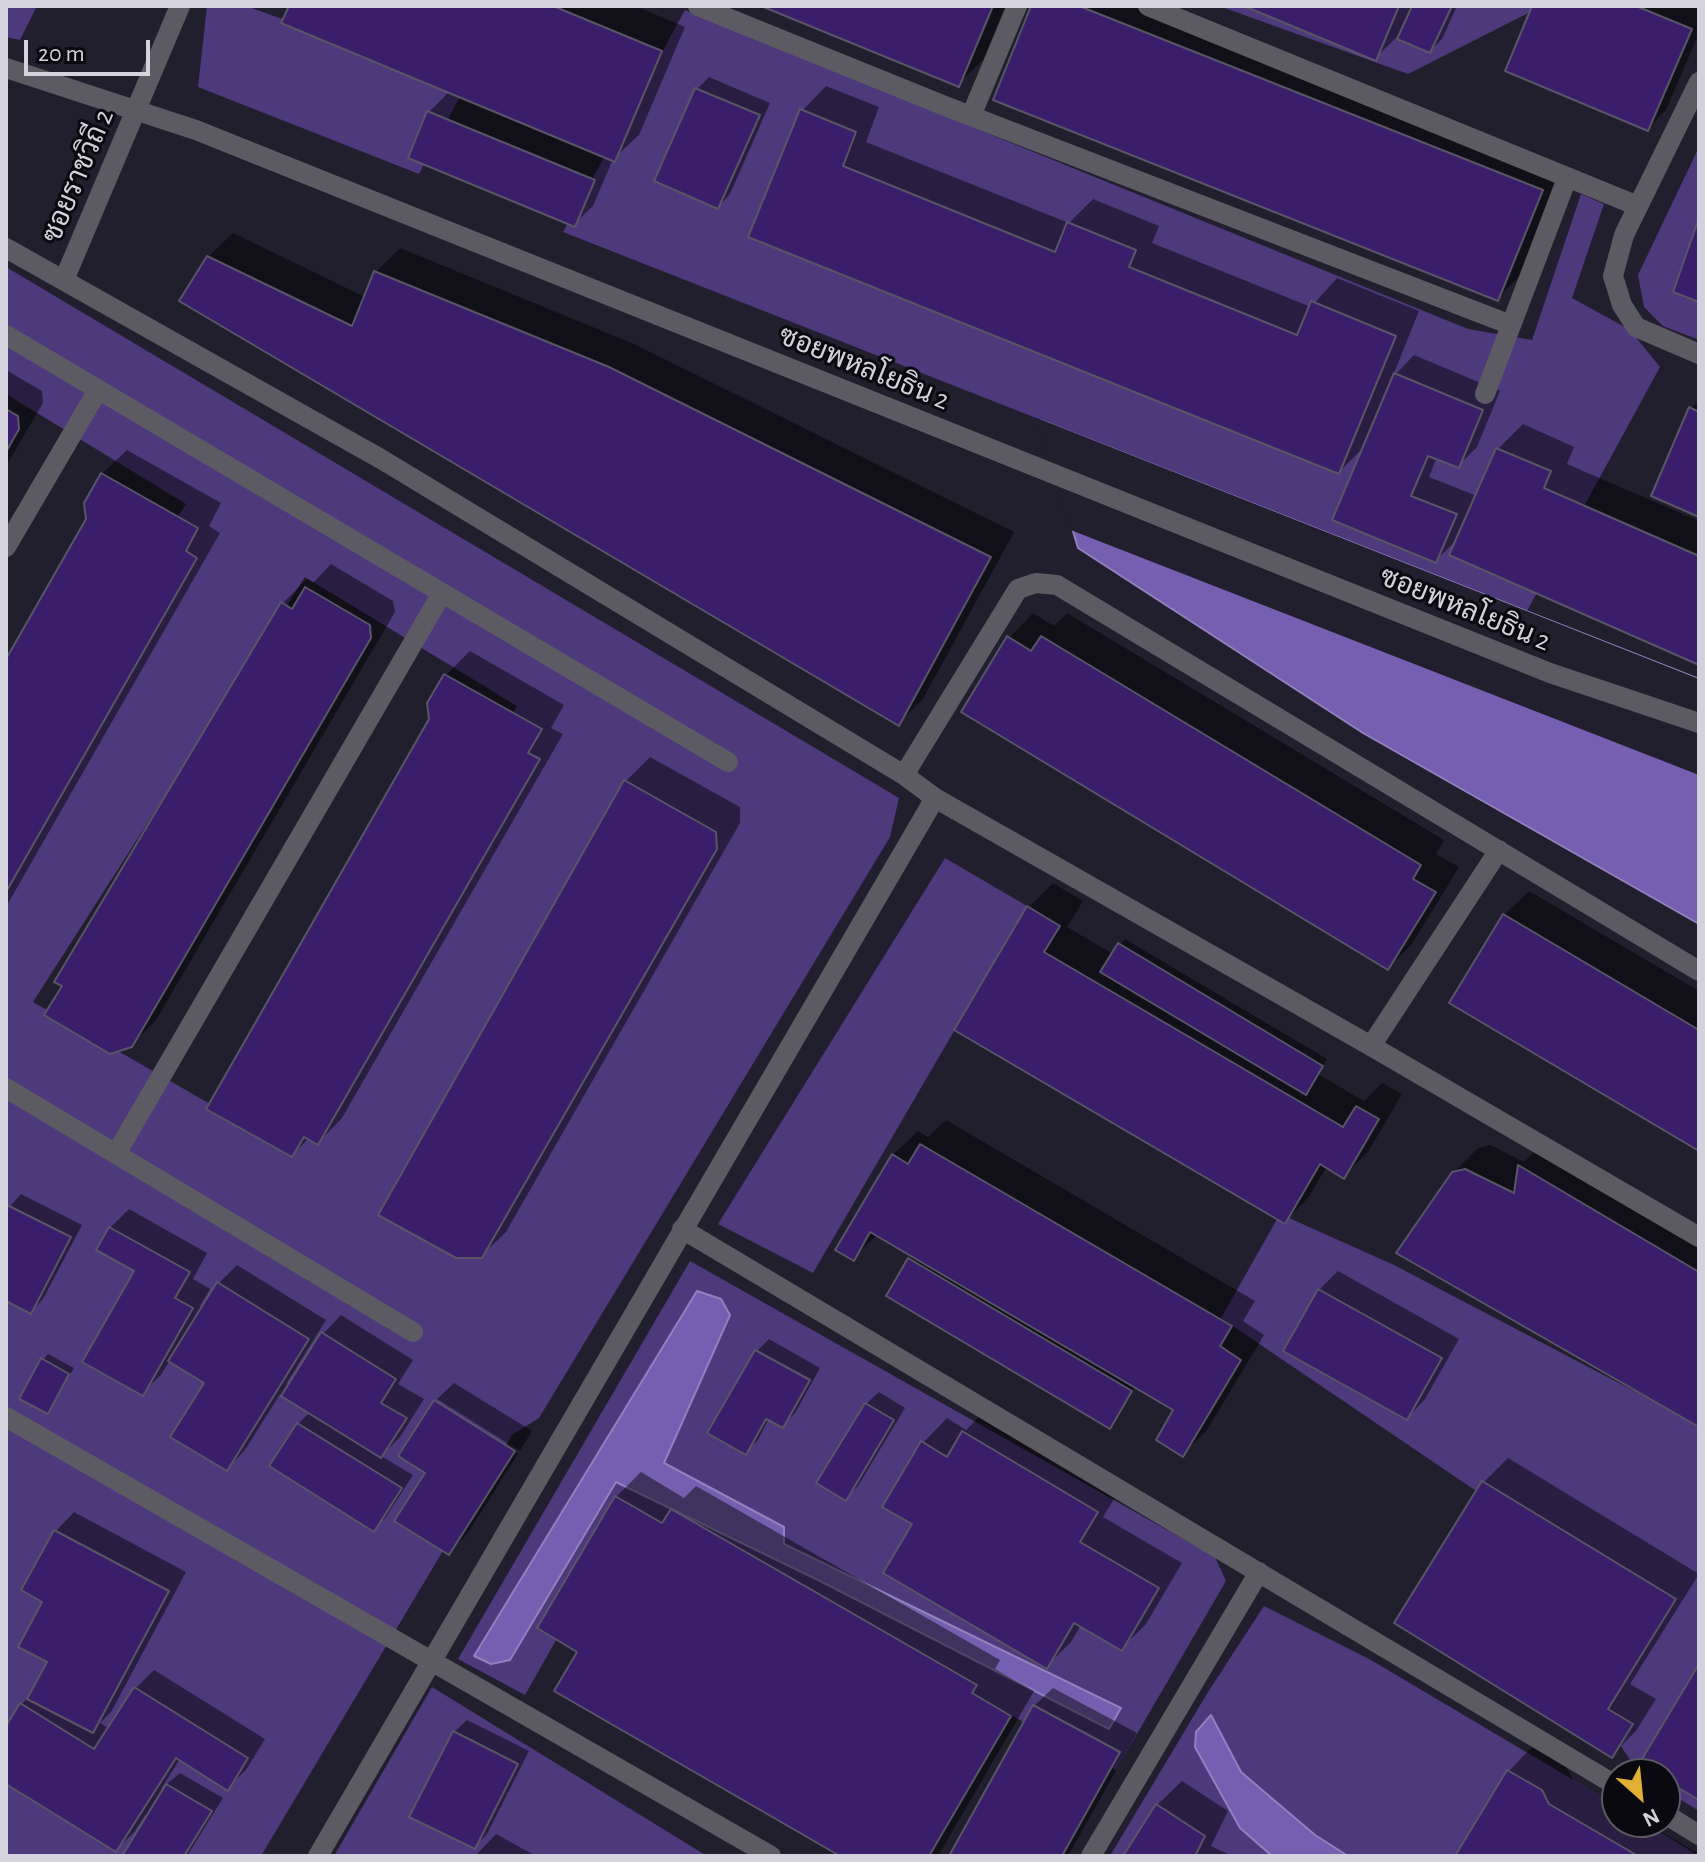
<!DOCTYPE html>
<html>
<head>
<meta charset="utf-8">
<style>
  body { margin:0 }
  #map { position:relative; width:1705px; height:1862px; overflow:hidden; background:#211e2d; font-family:"Alegreya Sans",sans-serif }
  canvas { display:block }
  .frame { position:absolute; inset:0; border:8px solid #d4d2dc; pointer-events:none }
  .north { position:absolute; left:1601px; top:1758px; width:80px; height:80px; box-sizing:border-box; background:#0b0910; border:2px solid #5b5962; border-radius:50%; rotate:153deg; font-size:22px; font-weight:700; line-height:32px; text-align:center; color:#d4d2dc }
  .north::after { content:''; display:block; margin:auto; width:28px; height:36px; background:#e1af34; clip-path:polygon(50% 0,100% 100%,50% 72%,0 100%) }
  .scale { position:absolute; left:24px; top:40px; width:126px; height:36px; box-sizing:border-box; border:4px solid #d4d2dc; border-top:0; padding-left:10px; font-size:24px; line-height:28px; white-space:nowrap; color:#d4d2dc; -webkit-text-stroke:6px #0b0910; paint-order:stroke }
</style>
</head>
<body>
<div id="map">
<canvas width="1705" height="1862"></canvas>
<div class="frame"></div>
<div class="north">N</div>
<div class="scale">20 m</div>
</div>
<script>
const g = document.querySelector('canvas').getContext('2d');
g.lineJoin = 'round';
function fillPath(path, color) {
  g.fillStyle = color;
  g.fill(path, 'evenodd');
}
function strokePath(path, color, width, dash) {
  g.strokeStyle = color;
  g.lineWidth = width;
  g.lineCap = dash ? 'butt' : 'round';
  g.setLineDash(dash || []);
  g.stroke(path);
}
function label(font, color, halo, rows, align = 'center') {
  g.font = font + ' "Alegreya Sans",Sarabun,sans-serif';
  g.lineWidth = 6;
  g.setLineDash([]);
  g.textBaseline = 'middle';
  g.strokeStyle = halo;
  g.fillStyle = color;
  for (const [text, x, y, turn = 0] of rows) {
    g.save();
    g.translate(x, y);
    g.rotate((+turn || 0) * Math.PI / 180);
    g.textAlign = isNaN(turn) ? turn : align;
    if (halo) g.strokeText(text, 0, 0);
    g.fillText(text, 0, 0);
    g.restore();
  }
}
const green = new Path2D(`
  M6,6H37L20,40L6,37Z
  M207,6H246L466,85L419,174L198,87Z
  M1219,6H1542L1408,74Z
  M685,10L1468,329L1532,340L1581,194L1604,204L1572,298L1630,330L1660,367L1527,611L563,232Z
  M1699,147V340L1663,326L1644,307L1638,275Z
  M6,267L899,798L890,837L539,1418L512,1435L261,1856H6V777L186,504L6,394ZM305,577L517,706L257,1131L33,1002Z
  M945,858L1027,906L813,1273L718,1224Z
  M1280,1214L1394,1265L1699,1425V1811L1665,1790V1774H1640L1596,1710L1541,1535L1221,1318Z
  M690,1261L1215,1557L1226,1581L1116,1770L627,1515L525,1695L458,1659ZM697,1291L730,1316L664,1463L784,1527V1543L1121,1707L1109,1728L820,1581L616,1482L474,1656Z
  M1264,1606L1371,1660L1617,1806V1822H1644L1699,1856H1348L1315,1835L1241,1772L1211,1716L1240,1828L1272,1856H1110L1208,1692Z
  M432,1687L707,1856H334Z`);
const water = new Path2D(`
  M1040,420L1699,679V924L1363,733L1078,548Z
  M697,1291L721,1299L730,1315L664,1463L784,1527V1544L1121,1708L1109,1729L820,1581L616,1482L510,1660L491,1664L474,1656Z
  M1211,1715L1241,1772L1315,1835L1348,1856H1272L1240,1828L1195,1747L1196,1732Z`);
const pier = new Path2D(`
  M1037,418L1699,679V775L1068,529Z`);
const shadow = new Path2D(`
  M291,6H635L685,27L639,135L613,159L593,206L574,224L429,112L450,91Z
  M766,6H1005L983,60L958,84Z
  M1034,6H1163L1566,166L1522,274L1498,298Z
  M1249,6H1457L1442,39L1430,51L1397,37L1375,58Z
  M1535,6H1699V33L1666,110L1647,129Z
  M709,77L770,103L730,194L718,207L697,89Z
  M826,86L879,107L866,142L1069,223L1093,199L1159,226L1152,243L1311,307L1337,278L1419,311L1392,378L1414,355L1500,391L1477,447L1458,466L1437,457L1429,477L1477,496L1498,449L1523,424L1574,447L1567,464L1699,521V663L1458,539L1436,560L1365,446L1339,472L751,236L802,111Z
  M233,233L365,297L376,272L400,248L634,344L1014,532L923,699L898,724L208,257Z
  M6,370L42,391L43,403L6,466Z
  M1699,400V515L1691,409Z
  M127,450L221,503L209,526L220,533L6,907V663L89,519L102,474Z
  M331,564L393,601L395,612L156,1020L131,1045L282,604L307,579L313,583Z
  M1033,613L1054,626L1067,613L1444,840L1436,854L1459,867L1412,944L1388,968L1009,638Z
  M470,651L564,705L551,728L563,734L342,1118L318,1143L309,1138L292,1155L445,676Z
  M650,757L740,807V823L506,1232L481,1256L626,781Z
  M1053,883L1083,901L1067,927L1113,954L1125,939L1327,1059L1318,1074L1364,1101L1382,1083L1402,1094L1368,1152L1344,1176L1327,1166L1309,1197L1285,1221L956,1029L1029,907Z
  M1529,891L1699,991V1148L1504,915Z
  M946,1120L1255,1301L1243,1321L1264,1335L1207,1430L1183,1454L1176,1409L1136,1386L1109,1427L910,1259L914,1255L878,1234L853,1258L893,1155L918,1131L928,1137Z
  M1544,1142L1699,1234V1425L1453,1173L1478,1148L1490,1145L1524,1162Z
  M21,1194L82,1225L43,1299L31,1312L6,1299V1211Z
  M129,1209L207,1253L193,1279L210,1289L200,1306L203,1308L218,1284L237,1265L326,1320L286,1384L289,1386L323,1334L341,1315L413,1360L398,1384L424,1399L400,1437L381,1456L413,1475L386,1517L374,1529L298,1424L310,1412L280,1394L245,1450L227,1469L206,1382L170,1360L161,1375L142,1393L136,1270L110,1228Z
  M1338,1271L1459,1339L1425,1399L1407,1418L1319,1290Z
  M769,1339L820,1368L795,1413L782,1426L769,1418L758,1440L745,1452L710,1433L757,1351Z
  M48,1354L74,1368L47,1411L43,1360Z
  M454,1383L532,1431L520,1451L437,1399Z
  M879,1392L905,1408L858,1486L845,1498L866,1404Z
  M437,1400V1404L518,1454L467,1534L449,1552L427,1472Z
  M988,1408L1121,1487L1103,1517L1182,1563L1146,1624L1121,1649L1081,1625L1071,1642L1047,1666L915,1524L923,1443L947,1418L966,1430Z
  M1508,1458L1699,1574L1630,1684L1656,1699L1636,1731L1612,1755L1396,1622L1484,1482Z
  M641,1472L684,1498L696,1486L1000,1660L995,1669L1034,1691L938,1856H844L580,1651L540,1628L616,1497Z
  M74,1512L186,1572L111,1712L100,1723L110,1729L136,1688L154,1670L265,1739L246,1770L227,1788L180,1759L161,1789L180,1773L223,1798L187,1856H124L148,1817L145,1815L135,1831L116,1850L6,1781V1729L22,1704L31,1695L50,1661L45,1601L56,1531Z
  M1053,1688L1137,1733L1068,1856H951L1034,1706Z
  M467,1720L529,1751L487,1834L474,1847L454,1732Z
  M1533,1746L1566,1766L1573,1780L1617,1806V1822H1645L1699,1854V1856H1457L1509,1771Z
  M1182,1781L1228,1811L1211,1846L1232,1856H1126L1157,1805Z
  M496,1834L536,1856H475Z`);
const building = new Path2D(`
  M289,6H553L662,51L615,162L281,23Z
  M761,6H993L959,87Z
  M1031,6H1079L1543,190L1498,301L993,100Z
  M1244,6H1399L1376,61Z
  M1412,6H1452L1430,53L1397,39Z
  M1532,6H1636L1692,29L1648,131L1505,71Z
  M695,88L760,115L718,209L654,181Z
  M800,109L856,132L843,166L1055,252L1067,222L1136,250L1129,267L1297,335L1311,301L1396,336L1339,474L748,237Z
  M427,111L595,180L575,227L408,158Z
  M1699,218V302L1673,292Z
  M207,256L352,326L374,271L609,367L991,557L899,726L179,301Z
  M1394,373L1483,410L1459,468L1428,456L1411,496L1457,514L1436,563L1332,520Z
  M1689,407L1699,412V517L1651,496Z
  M6,409L18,416L19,429L6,452Z
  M1496,448L1551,471L1544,488L1699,556V665L1449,555Z
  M101,473L198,528L186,551L197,558L6,892V659L86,519L84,503Z
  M305,587L370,625L371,638L132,1047L110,1054L44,1015L62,986L54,982L281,602L292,609Z
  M1007,636L1031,651L1041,636L1421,865L1413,879L1436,892L1388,970L961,712Z
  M444,674L542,729L528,753L540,759L318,1145L304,1137L292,1157L206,1109L429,719L427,703Z
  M624,780L716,832L717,849L482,1258H456L378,1215Z
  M1027,906L1060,926L1044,952L1343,1127L1356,1106L1379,1119L1344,1179L1320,1164L1285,1224L954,1030Z
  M1503,914L1699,1030V1151L1449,1003Z
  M1118,943L1323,1066L1306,1095L1100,972Z
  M920,1144L1232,1326L1220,1346L1241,1360L1183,1457L1156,1440L1173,1410L870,1232L854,1261L835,1250L892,1154L908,1164Z
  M1518,1165L1699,1272V1427L1396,1253L1452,1172L1465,1169L1514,1193Z
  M7,1205L71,1237L31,1314L6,1301Z
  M109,1227L190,1272L175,1298L193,1308L143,1396L82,1362L134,1271L96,1250Z
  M908,1258L1132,1391L1110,1429L886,1296Z
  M217,1282L309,1339L227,1471L170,1437L204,1383L168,1361Z
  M1318,1289L1442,1358L1407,1420L1283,1351Z
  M321,1332L396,1379L381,1403L407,1418L381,1458L281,1396Z
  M755,1350L810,1380L783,1428L766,1419L746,1455L707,1433Z
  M41,1358L69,1374L48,1414L19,1399Z
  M434,1400L515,1451L449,1555L394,1521L425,1473L398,1456Z
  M865,1403L894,1420L846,1501L816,1483Z
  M297,1423L402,1488L374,1532L269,1466Z
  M962,1431L1098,1512L1080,1542L1159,1588L1122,1651L1074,1623L1047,1669L883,1573L912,1524L882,1507L921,1441L947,1457Z
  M1482,1481L1676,1599L1608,1709L1633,1724L1612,1758L1394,1623Z
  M615,1496L662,1523L671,1509L977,1685L972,1693L1011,1716L929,1856H840L554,1691L577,1652L537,1628Z
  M54,1530L169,1591L93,1733L27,1699L47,1662L18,1647L42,1602L21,1590Z
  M1699,1664V1800L1665,1780V1774H1656L1639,1764Z
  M134,1687L248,1758L228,1791L176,1758L116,1852L6,1784V1726L20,1703L94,1749Z
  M1033,1705L1120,1752L1062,1856H949Z
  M453,1731L518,1764L475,1849L409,1817Z
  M1507,1770L1542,1790L1549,1804L1638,1856H1455Z
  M166,1784L212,1811L184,1856H122Z
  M1156,1804L1205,1836L1195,1856H1123Z`);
const minor = new Path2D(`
  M698,6L945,106L1511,325
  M1148,6L1638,206
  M1699,82L1624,235L1613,276L1622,305L1636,327L1699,354
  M971,116L1017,6
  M6,248L381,459L904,775L935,798L1371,1046L1699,1237
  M64,280L180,6
  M6,335L728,762
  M1485,394L1567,178
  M6,547L98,390
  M904,775L1018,589L1036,583L1057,585L1699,971
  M1371,1046L1499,850
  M6,1088L413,1332
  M116,1154L442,593
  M682,1229L1617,1786
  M6,1417L771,1856
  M1665,1814L1699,1835
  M318,1856L935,798
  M1091,1856L1259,1572`);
const minorBridge = new Path2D(`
  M6,68L196,130L1550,673L1699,723`);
const streetNames = [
  ["ซอยราชวิถี 2",78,176,-67],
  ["ซอยพหลโยธิน 2",864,368,22],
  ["ซอยพหลโยธิน 2",1465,609,22]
];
fillPath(green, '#4e397d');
fillPath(water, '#765eb1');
strokePath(water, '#9281be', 2);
fillPath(pier, '#211e2d');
fillPath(shadow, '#0007');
fillPath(building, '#3a1e6b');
strokePath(building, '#595567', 2);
strokePath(minor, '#5c5a62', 20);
strokePath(minorBridge, '#5c5a62', 20);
label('28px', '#d4d2dc', '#0b0910', streetNames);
</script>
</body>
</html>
